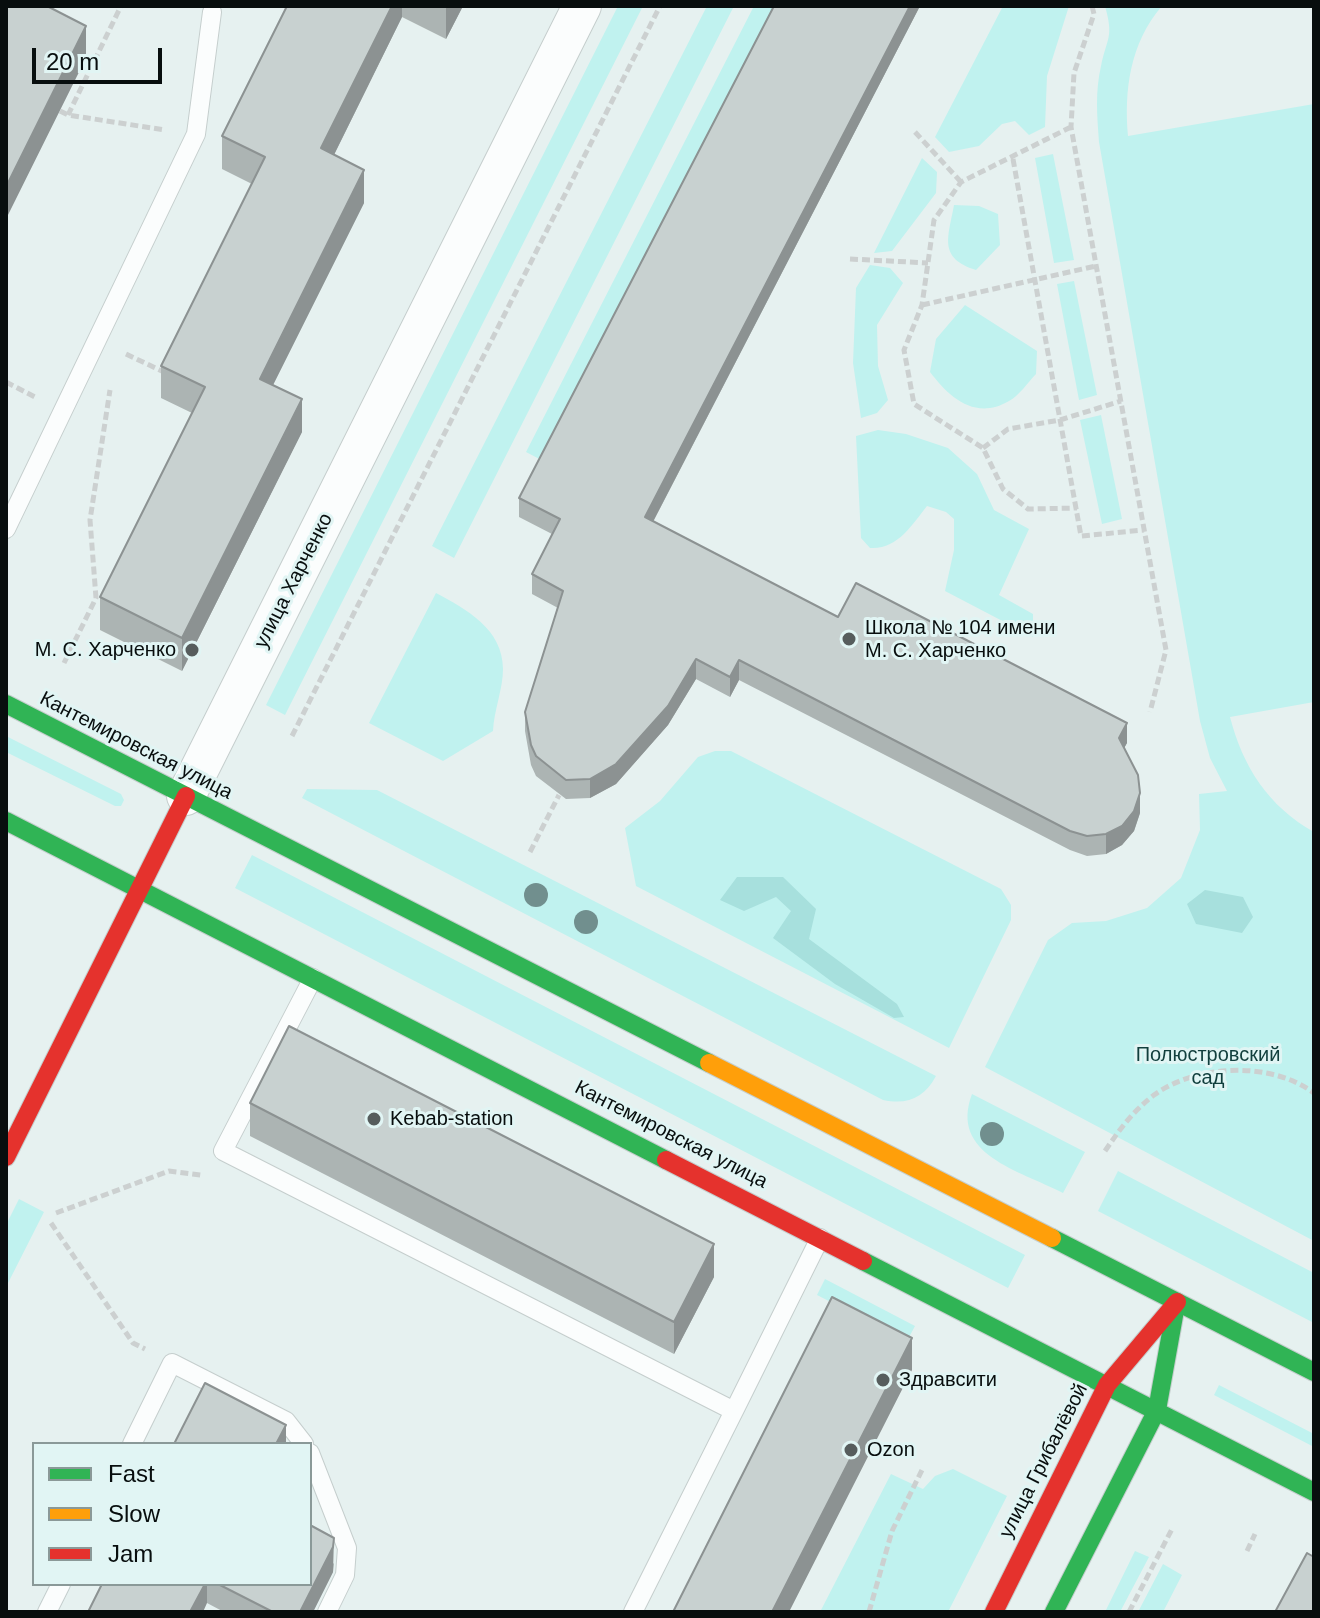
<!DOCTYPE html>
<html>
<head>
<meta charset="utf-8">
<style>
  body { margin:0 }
  #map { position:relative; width:1320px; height:1618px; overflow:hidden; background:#e6f1f0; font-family:Arial,sans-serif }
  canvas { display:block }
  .frame { position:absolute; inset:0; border:8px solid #080e0e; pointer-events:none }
  .legend { position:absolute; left:32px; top:1442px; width:280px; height:144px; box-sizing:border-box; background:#e1f5f4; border:2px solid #8a9998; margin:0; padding:10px 14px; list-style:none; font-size:24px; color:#080e0e }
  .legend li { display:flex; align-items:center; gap:16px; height:40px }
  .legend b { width:40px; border:2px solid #8a9998 }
  .scale { position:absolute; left:32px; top:48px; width:130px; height:36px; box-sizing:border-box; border:4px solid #080e0e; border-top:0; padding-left:10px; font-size:24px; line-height:28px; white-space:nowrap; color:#080e0e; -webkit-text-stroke:6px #e1f5f4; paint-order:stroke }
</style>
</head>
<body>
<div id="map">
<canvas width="1320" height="1618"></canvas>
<div class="frame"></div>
<ul class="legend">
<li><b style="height:10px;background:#30b455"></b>Fast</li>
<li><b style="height:10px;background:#ff9f0a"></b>Slow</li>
<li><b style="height:10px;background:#e5322d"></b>Jam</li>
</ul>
<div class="scale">20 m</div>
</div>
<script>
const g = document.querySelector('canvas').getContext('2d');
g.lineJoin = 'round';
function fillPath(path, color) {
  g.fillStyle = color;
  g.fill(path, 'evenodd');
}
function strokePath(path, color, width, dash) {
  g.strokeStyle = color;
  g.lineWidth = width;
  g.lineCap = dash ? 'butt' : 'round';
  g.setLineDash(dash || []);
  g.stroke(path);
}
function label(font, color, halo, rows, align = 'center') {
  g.font = font + ' Arial,sans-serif';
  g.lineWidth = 6;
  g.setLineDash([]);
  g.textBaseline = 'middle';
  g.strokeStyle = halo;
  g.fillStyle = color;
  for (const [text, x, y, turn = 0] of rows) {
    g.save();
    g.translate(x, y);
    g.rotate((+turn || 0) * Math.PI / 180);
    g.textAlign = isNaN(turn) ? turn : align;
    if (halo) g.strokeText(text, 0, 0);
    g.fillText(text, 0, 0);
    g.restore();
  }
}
const green = new Path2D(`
  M618,6H643L285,715L266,705Z
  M707,6H734L454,558L432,546Z
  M754,6H784L547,463L526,452Z
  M1003,6H1069L1047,76L1045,127L1029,135L1015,121L1002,124L979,146L949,152L935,137Z
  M1105,6H1162C1130,43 1124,90 1128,136L1314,104V702L1230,717C1243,767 1268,806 1314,832V1241L985,1067L1048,940L1072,923L1106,921L1147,908L1181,878L1200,830L1199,794L1227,791L1210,758L1200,721L1099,142C1097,116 1095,92 1101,66C1107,37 1114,38 1105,6Z
  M1053,154L1074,260L1054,263L1035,158Z
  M922,158L937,172L936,193L892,251L874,253Z
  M954,205L979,206L998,214L1000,245L976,270C938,258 948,238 954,205Z
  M870,265L890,268L903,283L877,325L878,366L888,400L877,413L861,418L853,363L856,288Z
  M1074,281L1097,395L1079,400L1057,284Z
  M965,305L1037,351L1036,374C1028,382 1019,396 1009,401C975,421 949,397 930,372L936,339Z
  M1101,415L1122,519L1102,524L1080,420Z
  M878,430L906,434L948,448L977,474L994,510L1029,529L999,595L1033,614V637L945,591L954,550V519L946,512L927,506C912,525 897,550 870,548L861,538L856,436Z
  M436,593C466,609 503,629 503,669C503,689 494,710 493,731L443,761L369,723Z
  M6,736L121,794L124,800L121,806H115L6,752Z
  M715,751H731L1001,889L1011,905V920L949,1048L636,886L625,828L660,801L698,757Z
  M307,789L377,790L936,1076C924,1098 908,1105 883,1100L302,798Z
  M252,855L1025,1255L1008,1288L235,888Z
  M972,1094L1085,1152L1063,1193C1019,1170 949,1155 972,1094Z
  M1118,1171L1314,1273V1323L1098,1211Z
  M19,1199L44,1212L6,1287V1225Z
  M825,1279L915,1326L907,1341L817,1295Z
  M1219,1385L1314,1434V1447L1214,1395Z
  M953,1469L1007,1496L948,1612H820L891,1474L923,1489L935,1476Z
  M1135,1551L1149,1557L1120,1612H1105Z
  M1163,1564L1182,1575L1163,1612H1138Z`);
const forest = new Path2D(`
  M737,877H783L816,909L809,939L897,1004L904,1017L894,1018L835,984L773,938L791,911L776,897L744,911L720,900Z
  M1205,890L1243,897L1253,917L1242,933L1196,924L1187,904Z`);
const path = new Path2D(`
  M1092,6L1094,14L1074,73L1071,127L1166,650L1150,712
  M60,111L68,115L165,130
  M68,115L121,6
  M1071,127L961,182L934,220L922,305L904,350L914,404L983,448L1003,489L1028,509L1077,508
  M915,132L961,182
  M1013,159L1081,536L1144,530
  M850,259L928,263
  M922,305L1096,266
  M126,354L164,372
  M6,382L37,398
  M983,448L1008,429L1060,420L1121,401
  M64,663L96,598L90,520L110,390
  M292,736L660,6
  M530,852L559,795
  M1105,1151C1120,1129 1133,1111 1154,1095C1197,1064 1271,1061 1314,1093
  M56,1213L169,1171L201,1175
  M51,1223L133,1343L145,1349
  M1247,1551L1255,1534
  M869,1612L892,1531L923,1468
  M1129,1612L1172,1529`);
const lane = new Path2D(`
  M6,529L196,134L212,12
  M313,978L223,1151L734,1411L633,1612
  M734,1411L820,1238
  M132,1444L172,1363L286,1421L304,1444
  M310,1453L347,1548L345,1575L327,1612
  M47,1612L61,1584`);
const street = new Path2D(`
  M186,796L582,6`);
const fast = new Path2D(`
  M6,704L709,1063
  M6,821L666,1160
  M1052,1238L1314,1372
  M863,1261L1314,1492
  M1054,1612L1157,1410L1176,1305`);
const slow = new Path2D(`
  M709,1063L1052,1238`);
const jam = new Path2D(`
  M6,1157L186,796
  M666,1160L863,1261
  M994,1612L1107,1385L1177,1302`);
const trees = [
  [536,895],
  [586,922],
  [992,1134]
];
const wall = new Path2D(`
  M287,6H463L446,39L402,17L334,155L364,203L273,385L302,432L182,671L100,630V597L192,413L161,398V366L252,184L222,169V136Z
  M774,6H920L653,522L838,617L1127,743L1124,748L1140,813L1134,831L1122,845L1106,854L1087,856L1070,850L739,680L730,697L696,679L668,725L616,784L590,798L566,799L536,776L531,765L525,731V712L558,608L532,594V574L552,534L519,517V498Z
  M250,1103L714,1277L674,1354L250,1136Z
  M334,1563L333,1572L313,1612H224L207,1603L102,1584H310Z`);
const shadedWall = new Path2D(`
  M392,6H402V17L321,181V148Z
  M446,6H463L446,39Z
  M910,6H920L645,537V517Z
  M86,26V58L6,219V187Z
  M364,170V203L260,411V379Z
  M302,399V432L182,671V638Z
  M696,659V679L668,725L616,784L590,798V779Z
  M739,660V680L730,697V677Z
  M1127,723V743L1119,757V738Z
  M1140,793V813L1134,831L1122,845L1106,854V834Z
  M714,1244V1277L674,1354V1322Z
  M912,1338V1370L789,1612H772Z
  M286,1425V1444H276Z
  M334,1538L333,1572L313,1612H300Z
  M205,1584H207V1603L203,1612H190Z`);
const building = new Path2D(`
  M6,6H47L86,26L6,187Z
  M287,6H392L321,148L364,170L260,379L302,399L182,638L100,597L205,387L161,366L265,157L222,136Z
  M774,6H910L645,517L838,617L856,583L1127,723L1119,738L1138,775L1140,793L1134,811L1122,826L1106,834L1087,836L1070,831L739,660L730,677L696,659L668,706L616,764L590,779L566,780L536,756L531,745L525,712L563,591L532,574L560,519L519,498Z
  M289,1026L714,1244L674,1322L250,1103Z
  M832,1297L912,1338L772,1612H673Z
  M205,1383L286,1425L276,1444H174Z
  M310,1525L334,1538L333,1547L300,1612H273L218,1584H310Z
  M1307,1553L1314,1557V1612H1275Z
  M102,1584H205L190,1612H88Z`);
const markers = [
  [849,639,8,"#565d5d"],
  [192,650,8,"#565d5d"],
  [374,1119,8,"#565d5d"],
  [883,1380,8,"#565d5d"],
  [851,1450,8,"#565d5d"]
];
const streetNames = [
  ["улица Харченко",294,581,-63],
  ["Кантемировская улица",136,746,27],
  ["Кантемировская улица",671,1135,27],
  ["улица Грибалёвой",1044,1461,-63]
];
const poiNames = [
  ["Школа № 104 имени",865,628],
  ["М. С. Харченко",865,651],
  ["М. С. Харченко",176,650,"right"],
  ["Kebab-station",390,1119],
  ["Здравсити",899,1380],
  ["Ozon",867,1450]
];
const parkNames = [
  ["Полюстровский",1208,1055],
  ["сад",1208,1078]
];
fillPath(green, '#c0f2ef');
fillPath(forest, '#a7e0dd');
strokePath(lane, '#c5cecd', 20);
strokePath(street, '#c5cecd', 40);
strokePath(fast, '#c5cecd', 20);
strokePath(slow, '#c5cecd', 20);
strokePath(jam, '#c5cecd', 20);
strokePath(path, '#ccd0d0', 5, [8, 4]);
strokePath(lane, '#fbfdfd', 18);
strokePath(street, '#fbfdfd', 38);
strokePath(fast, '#30b455', 18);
strokePath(slow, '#ff9f0a', 18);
strokePath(jam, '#e5322d', 18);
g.fillStyle = '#718f8e';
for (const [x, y] of trees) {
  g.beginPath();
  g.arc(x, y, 12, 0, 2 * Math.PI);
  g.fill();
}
fillPath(wall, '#acb4b3');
fillPath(shadedWall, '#8c9292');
fillPath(building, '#c8d1d0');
strokePath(building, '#8c9292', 2);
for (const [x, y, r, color] of markers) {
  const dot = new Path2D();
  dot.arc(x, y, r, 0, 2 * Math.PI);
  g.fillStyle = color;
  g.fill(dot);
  strokePath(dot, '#e1f5f4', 3);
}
label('20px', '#080e0e', '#e1f5f4', streetNames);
label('20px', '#080e0e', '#e1f5f4', poiNames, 'left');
label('20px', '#113f3d', '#e1f5f4', parkNames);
</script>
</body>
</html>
